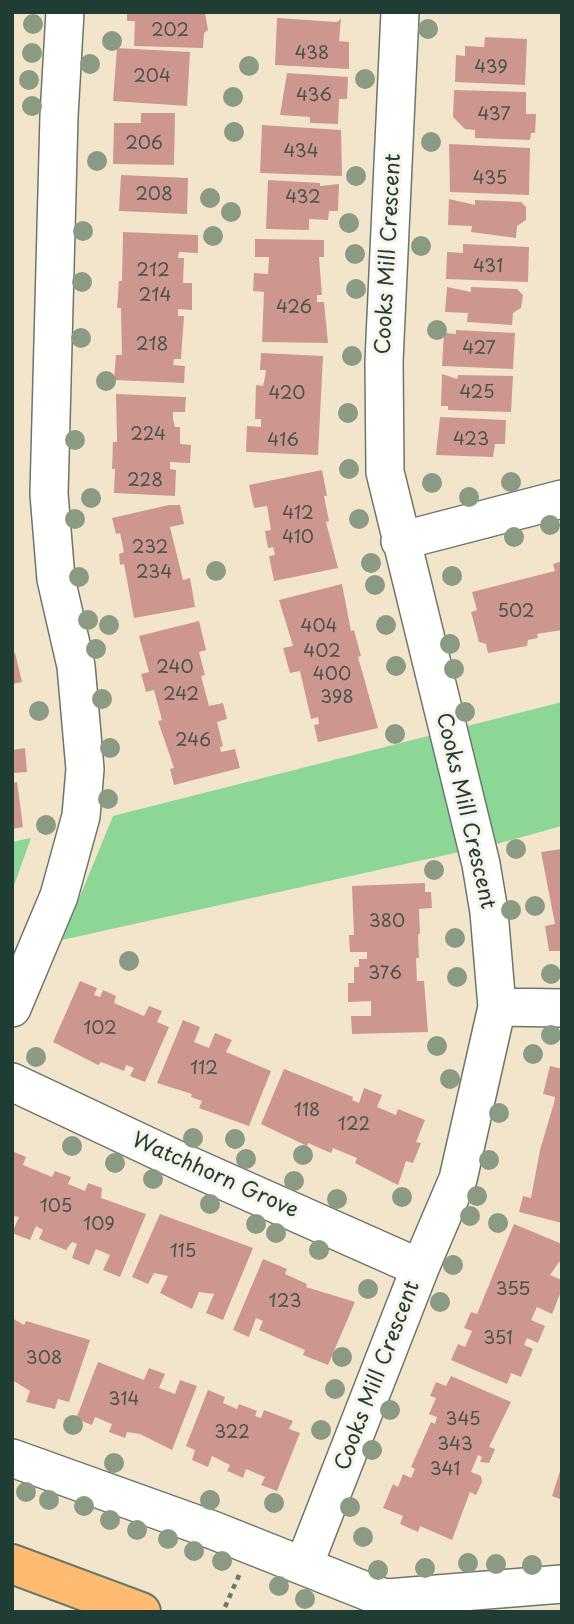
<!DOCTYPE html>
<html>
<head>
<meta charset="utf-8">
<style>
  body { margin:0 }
  #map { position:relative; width:574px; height:1624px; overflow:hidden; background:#f2e5cc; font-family:"Playpen Sans",sans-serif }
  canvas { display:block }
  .frame { position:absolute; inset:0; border:14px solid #1f3d34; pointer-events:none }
</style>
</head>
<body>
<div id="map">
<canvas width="574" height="1624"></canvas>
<div class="frame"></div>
</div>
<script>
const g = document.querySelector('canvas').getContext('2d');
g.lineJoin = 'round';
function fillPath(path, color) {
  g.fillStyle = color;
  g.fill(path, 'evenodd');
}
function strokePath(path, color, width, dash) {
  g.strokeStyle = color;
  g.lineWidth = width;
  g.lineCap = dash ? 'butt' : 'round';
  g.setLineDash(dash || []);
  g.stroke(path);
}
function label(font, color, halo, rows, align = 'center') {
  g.font = font + ' "Playpen Sans",sans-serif';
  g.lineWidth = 6;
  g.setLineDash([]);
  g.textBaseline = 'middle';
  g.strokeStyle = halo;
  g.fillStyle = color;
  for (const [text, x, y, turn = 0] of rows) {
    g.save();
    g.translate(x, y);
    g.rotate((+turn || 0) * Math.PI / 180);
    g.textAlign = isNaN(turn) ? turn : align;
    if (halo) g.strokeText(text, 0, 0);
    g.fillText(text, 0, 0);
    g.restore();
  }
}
const green = new Path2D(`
  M562,702V826L500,843L62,940L113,816Z
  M31,838L12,891V842Z`);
const building = new Path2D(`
  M127,12H205L208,30L204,33L203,48L134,46L135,21H127Z
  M277,18L337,22L341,19L339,41L349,42V69L275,65Z
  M485,37L527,39L525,85L455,82L456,55L465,56V46L484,47Z
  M117,48L190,52L187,106L113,101Z
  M287,73L348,77L347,99H339L338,124L310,123V117L280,115Z
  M454,90L526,92V114H536L535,133H531L530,140L475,138V130L465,129L453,117Z
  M141,113H175L174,165L113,164L114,123H141Z
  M262,125L341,130L342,176L260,173Z
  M449,144L530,148L529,195L450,192Z
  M121,175L188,178L187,214L119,211Z
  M268,180L320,183V186L339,184L338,211H329L328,220L309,219V230L266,229Z
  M449,199L475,205V200L521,202L526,207V220L517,226L516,238L471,232L472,226L448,225Z
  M123,232L198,235V253L179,252L178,258H184L183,283H192V310L178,309V316H184L181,359H174L173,365L185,366L184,383L114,380L116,355H122L121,308H117L119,281H122Z
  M255,239L324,240V257H319L322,295H317V302H324L328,343L262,342L264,292L253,291L254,273L268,274L269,257H255Z
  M463,244L529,247L528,282L446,279L447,252L463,253Z
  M447,287L471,292V287L517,289L523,295L521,308L513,313L512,325L467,322L468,313L445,312Z
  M456,330L515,333L513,369L442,366L444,333L456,334Z
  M261,353L323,356L318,455L246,452L247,426L261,427V419H255L256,385L263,386L265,377L266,370H260Z
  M442,374L457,379L458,375L513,376L511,412L448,410V406H441Z
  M116,394L186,397L185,412H173V419L175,427H180V444L191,445L190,463L170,462V469L176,470L175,496L114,493L115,469H112L113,442H117Z
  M440,417L506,420L505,444H495L493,457L436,455Z
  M322,470L327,496H324L329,521L326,522L338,568L274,581L269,556L275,555L273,547L268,548L265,531L271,530L267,506L254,508L249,485Z
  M169,505H180L184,524L170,527L183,580L190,578L195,607L134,618L124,564L120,565L119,554L124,552L120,533L116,534L112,518Z
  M562,561V630L537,634L538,638L528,640L527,646L488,653L486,644L479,642L471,612L477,610L472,592L555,571L553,564Z
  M342,584L351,631L354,630L361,656L358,657L378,728L318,742L314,725L319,724L318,717L311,719L300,671L290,673L283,648L293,646L279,600Z
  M199,621L206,650L199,652L205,675L201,676L209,706L223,703L227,719L217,722L223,746L220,747L221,752L235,749L240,768L174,785L170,769L174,768L158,721L162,720L154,690L146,692L141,674L149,672L139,636Z
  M12,653H15L22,682L12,684Z
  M25,748L27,772L12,773V750Z
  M17,782L23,827L12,829V783Z
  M562,849V951H549L545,926L555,924L541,852Z
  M425,883V892H431L432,908L419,909L420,934H418L419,958H416L417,981H424L428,1032L352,1034L351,1016H371V1001L348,1002V983H354V967H359V959H367V952H350L349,935H354L352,886Z
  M80,981L97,988L94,995L100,997L103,990L116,996L114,1003L144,1016L149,1006L162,1011L157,1022L169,1027L145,1082L130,1076L134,1068L126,1065L124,1071L101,1062L98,1065L53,1042Z
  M183,1020L200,1027L194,1042L209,1048L215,1033L232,1040L226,1052L271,1071L249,1126L199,1108L202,1101L191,1097L192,1094L157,1083Z
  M550,1066L562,1069V1223L519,1212L523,1196L531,1198L540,1150L554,1103L555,1097L543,1094Z
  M284,1069L353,1097L352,1100L359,1103L364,1088L382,1095L377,1107L396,1115L398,1109L425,1120L416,1142L421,1143L413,1163L406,1161L398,1185L355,1163L357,1158L333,1148L331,1153L308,1143L307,1146L261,1124Z
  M12,1151L26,1157L23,1165L52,1177L55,1171L71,1177L68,1184L85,1191L88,1183L102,1188L101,1198L146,1214L120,1277L103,1270L110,1255L96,1249L89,1265L72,1258L77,1244L72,1242L66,1250L39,1239L43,1230L36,1226L30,1240L12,1233L19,1217L14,1216L12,1220Z
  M160,1214L253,1248L223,1320L206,1313L214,1294L199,1292L192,1309L160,1293L168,1276L154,1273L148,1284L132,1277Z
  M514,1224L562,1244V1264L559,1262L550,1275L562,1280V1289L552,1314L537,1307L531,1320L545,1326L538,1343L527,1338L524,1345L533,1349L521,1377L511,1373L507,1384L451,1360L458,1344L465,1347L472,1331L464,1328L471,1312L477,1314Z
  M263,1259L287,1269L285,1274L307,1284L306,1287L355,1302L328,1365L303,1355L305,1350L259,1330L263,1321L256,1318L249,1337L233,1330Z
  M12,1318L24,1325L26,1321L90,1340L69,1402L58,1399L55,1409L26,1402L30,1391L12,1380Z
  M98,1362L144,1380L149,1368L165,1374L159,1388L175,1394L180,1380L197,1386L172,1450L140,1434L127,1432L125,1438L109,1432L112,1424L95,1417L92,1425L76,1419Z
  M451,1376L511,1402L489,1447L495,1449L489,1463L480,1462L482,1457L478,1455L471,1472L481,1476L482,1482L476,1495L470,1492L452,1540L420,1526L418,1532L400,1524L403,1516L383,1508L393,1484L398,1487L403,1474L411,1478L415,1469L411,1467L431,1422L435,1424L437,1417L429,1414L436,1398L430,1396L436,1382L446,1386Z
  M208,1390L225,1397L223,1403L237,1409L239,1404L257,1411L255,1416L261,1418L264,1410L293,1421L289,1429L300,1433L277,1491L261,1485L265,1477L246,1469L243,1478L230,1472L227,1471L230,1465L212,1456L208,1467L192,1460L195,1450L186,1446Z
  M562,1465V1500L552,1496Z`);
const path = new Path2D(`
  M225,1607L240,1573`);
const minor = new Path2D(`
  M400,541L562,499
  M497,1007L562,1008
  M12,1008L59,896L81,816L85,769L76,666L56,579L49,494L59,116L65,12
  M12,1082L186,1164L420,1268
  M12,1458L210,1529L376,1595L387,1598L562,1584
  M304,1565L420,1268L458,1179L497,1007L489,912L481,864L385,472L384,361L400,12`);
const major = new Path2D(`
  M12,1564L141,1612`);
const trees = [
  [33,24],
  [428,29],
  [112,41],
  [32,53],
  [90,64],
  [249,66],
  [365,79],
  [29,80],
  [233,97],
  [32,106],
  [234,132],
  [431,142],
  [97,161],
  [356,176],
  [210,198],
  [231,212],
  [349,223],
  [83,231],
  [213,236],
  [421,246],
  [355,254],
  [82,282],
  [356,289],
  [437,330],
  [81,338],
  [352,356],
  [106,381],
  [348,413],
  [75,440],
  [349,469],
  [511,482],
  [432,483],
  [469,497],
  [91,498],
  [75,519],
  [359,519],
  [550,525],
  [514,537],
  [371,563],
  [216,571],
  [452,576],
  [79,577],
  [375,585],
  [88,620],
  [109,625],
  [386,625],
  [450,644],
  [96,649],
  [396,666],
  [454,669],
  [102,699],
  [39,711],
  [465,712],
  [395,734],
  [110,748],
  [108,799],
  [46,825],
  [516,849],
  [434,870],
  [535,906],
  [511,910],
  [455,938],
  [129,961],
  [551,974],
  [457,977],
  [551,1035],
  [437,1046],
  [533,1054],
  [36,1057],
  [450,1079],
  [499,1113],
  [193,1138],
  [235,1139],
  [72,1146],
  [303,1155],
  [246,1159],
  [489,1160],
  [115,1163],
  [153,1179],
  [294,1181],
  [477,1196],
  [402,1197],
  [337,1199],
  [210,1204],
  [470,1216],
  [498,1223],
  [256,1224],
  [276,1233],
  [319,1250],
  [453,1265],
  [368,1289],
  [440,1302],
  [342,1357],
  [335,1389],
  [390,1410],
  [73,1425],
  [321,1430],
  [372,1450],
  [114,1463],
  [26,1492],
  [49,1500],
  [210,1500],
  [274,1503],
  [84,1506],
  [350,1507],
  [110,1520],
  [137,1530],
  [363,1537],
  [168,1539],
  [194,1551],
  [222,1561],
  [468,1563],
  [496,1564],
  [532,1565],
  [425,1568],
  [378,1570],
  [279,1586],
  [305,1599]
];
const numberNames = [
  ["202",170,31],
  ["438",312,54],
  ["439",491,68],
  ["204",152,77],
  ["436",314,96],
  ["437",494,115],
  ["206",144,144],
  ["434",301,152],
  ["435",490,179],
  ["208",154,195],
  ["432",303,198],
  ["431",488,267],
  ["212",153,271],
  ["214",155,296],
  ["426",294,308],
  ["218",152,345],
  ["427",479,349],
  ["425",477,393],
  ["420",287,394],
  ["224",148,435],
  ["423",471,440],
  ["416",283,441],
  ["228",145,481],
  ["412",298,514],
  ["410",298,538],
  ["232",150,548],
  ["234",154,573],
  ["502",516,612],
  ["404",319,627],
  ["402",322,652],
  ["240",175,668],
  ["400",332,675],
  ["242",181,695],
  ["398",337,698],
  ["246",193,741],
  ["380",387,922],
  ["376",385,974],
  ["102",100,1029],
  ["112",204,1069],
  ["118",307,1111],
  ["122",354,1125],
  ["105",56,1207],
  ["109",99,1225],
  ["115",183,1252],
  ["355",513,1290],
  ["123",285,1302],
  ["351",498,1339],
  ["308",44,1359],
  ["314",124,1400],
  ["345",463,1420],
  ["322",232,1433],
  ["343",455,1445],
  ["341",445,1470]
];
const streetNames = [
  ["Cooks Mill Crescent",389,254,-87],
  ["Cooks Mill Crescent",465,811,77],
  ["Watchhorn Grove",215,1176,24],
  ["Cooks Mill Crescent",378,1376,-69]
];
fillPath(green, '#8cd795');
fillPath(building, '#cd9790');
strokePath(minor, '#697869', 40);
strokePath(major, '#697869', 42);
strokePath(path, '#697869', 4.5, [5, 5]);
strokePath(minor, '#fff', 37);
strokePath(major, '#febb71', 38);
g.fillStyle = '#8a9a83';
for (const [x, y] of trees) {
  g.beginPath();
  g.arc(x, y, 10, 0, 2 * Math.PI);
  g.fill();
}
label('18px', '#4a544b', null, numberNames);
label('21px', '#1f3d34', '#f7f3e8', streetNames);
</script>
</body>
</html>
